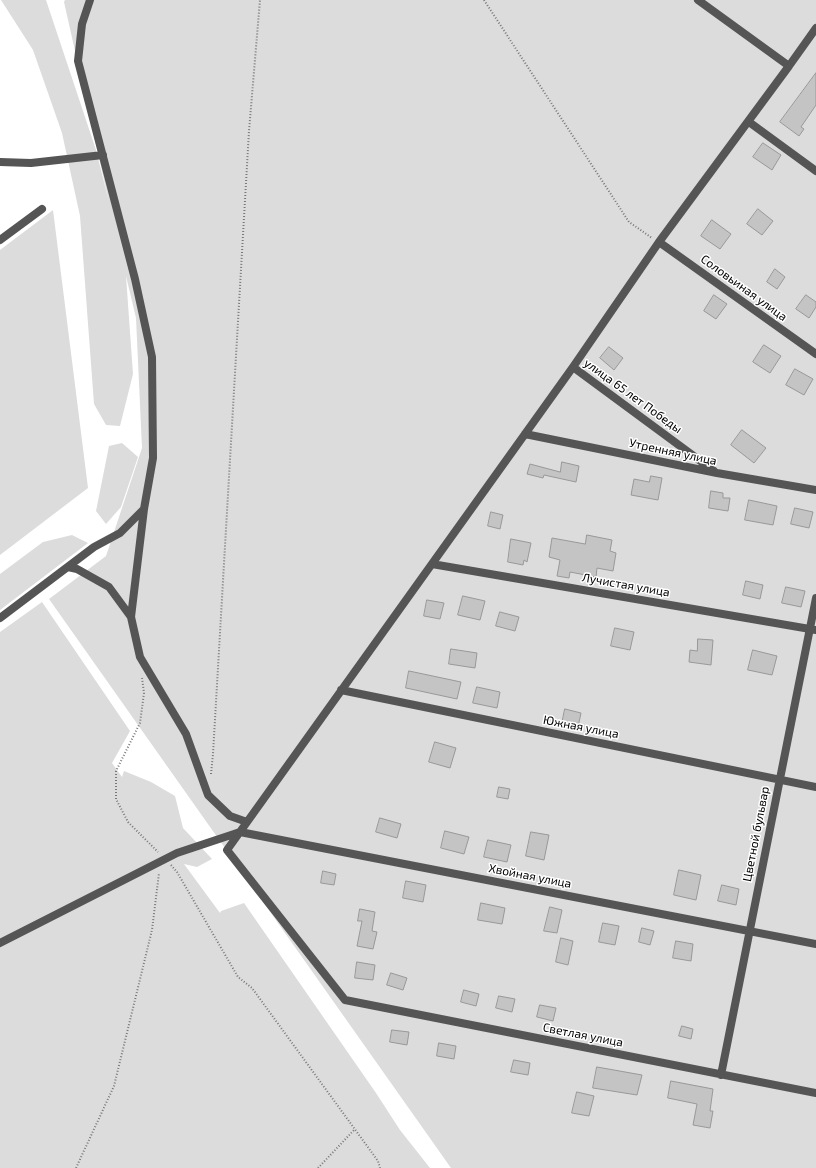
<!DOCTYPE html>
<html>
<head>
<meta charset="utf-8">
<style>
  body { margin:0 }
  canvas { display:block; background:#fff }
</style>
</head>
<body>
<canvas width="816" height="1168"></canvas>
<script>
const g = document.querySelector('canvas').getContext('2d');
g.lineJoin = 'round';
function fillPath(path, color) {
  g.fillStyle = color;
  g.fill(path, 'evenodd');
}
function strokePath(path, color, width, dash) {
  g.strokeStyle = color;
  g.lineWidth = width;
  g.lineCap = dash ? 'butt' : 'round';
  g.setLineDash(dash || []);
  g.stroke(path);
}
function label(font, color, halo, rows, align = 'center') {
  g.font = font + ' "Exo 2",sans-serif';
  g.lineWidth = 3;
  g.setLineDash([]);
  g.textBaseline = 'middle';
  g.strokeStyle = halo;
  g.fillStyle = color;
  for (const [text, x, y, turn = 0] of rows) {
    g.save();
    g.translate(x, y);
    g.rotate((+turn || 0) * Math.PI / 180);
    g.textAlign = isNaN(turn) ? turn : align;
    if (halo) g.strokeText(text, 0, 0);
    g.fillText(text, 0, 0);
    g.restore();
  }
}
const green = new Path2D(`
  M1,0H46L96,150L109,202L64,2L65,0H816V1168H451L49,599L106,556L142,448L136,318L126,276L133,374L120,426L106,425L94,404L80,216L62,133L33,50Z
  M53,210L88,488L0,555V250Z
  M122,443L138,457L121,507L106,524L96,511L109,446Z
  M72,535L88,543L0,610V574L43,542Z
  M42,602L130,731L112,763L122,777L124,771L151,782L175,796L183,828L212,859L197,867L184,864L220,913L221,911L244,903L376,1093L400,1130L430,1168H0V632Z`);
const building = new Path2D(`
  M816,73V105L801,127L804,129L799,136L780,122Z
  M763,143L781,155L772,170L753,157Z
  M758,209L773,221L762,235L747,224Z
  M712,220L731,234L720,249L701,236Z
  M775,269L785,277L777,289L767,282Z
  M714,295L727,304L716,319L704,311Z
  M806,295L816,302V307L809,318L796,309Z
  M764,345L781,356L770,373L753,362Z
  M609,347L623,358L614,370L600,358Z
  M795,369L813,379L804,395L786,385Z
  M742,430L766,448L754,463L731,445Z
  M562,462L579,466L576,482L544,475L543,478L527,474L530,464L560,472Z
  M651,476L662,478L658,500L631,495L634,479L649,482Z
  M711,491L723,493V498H730L728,511L709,508Z
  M749,500L777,506L773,525L745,520Z
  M795,508L813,512L809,528L791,524Z
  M491,512L503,515L500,529L488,526Z
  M587,535L612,540L610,551L616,553L613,571L597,568L596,577L570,572L569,578L557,576L560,560L549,557L552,538L585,544Z
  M511,539L531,543L527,562L524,560L523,565L508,562Z
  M746,581L763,585L760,599L743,595Z
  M786,587L805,591L801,607L782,603Z
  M463,596L485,601L480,620L458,615Z
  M427,600L444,603L440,619L424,616Z
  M500,612L519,617L515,631L496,626Z
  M615,628L634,632L630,650L611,646Z
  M698,639L713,640L711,665L689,662L690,650L697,651Z
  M451,649L477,653L475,668L449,664Z
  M753,650L777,656L772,675L748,670Z
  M409,671L461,682L457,699L406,688Z
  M477,687L500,692L497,708L473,703Z
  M565,709L581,713L578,727L562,724Z
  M435,742L456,748L450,768L429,762Z
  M499,787L510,789L508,799L497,797Z
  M380,818L401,824L397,838L376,832Z
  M445,831L469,837L464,854L441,848Z
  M531,832L549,835L544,860L526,856Z
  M488,840L511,845L507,862L484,857Z
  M679,870L701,875L696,900L674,895Z
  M323,871L336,874L334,885L321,883Z
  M406,881L426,885L423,902L403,898Z
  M722,885L739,889L736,905L718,901Z
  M481,903L505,908L502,924L478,920Z
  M550,907L562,910L557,933L544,931Z
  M360,909L375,912L372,931L377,932L373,949L357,946L362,921H358Z
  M603,923L619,926L615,945L599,942Z
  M642,928L654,931L650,945L639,942Z
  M561,938L573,941L568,965L556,962Z
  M676,941L693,944L691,961L673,958Z
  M357,962L375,965L373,980L355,978Z
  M391,973L407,978L403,990L387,985Z
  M464,990L479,994L476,1006L461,1002Z
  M499,996L515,999L512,1012L496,1008Z
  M540,1005L556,1008L553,1021L537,1017Z
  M682,1026L693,1029L691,1039L679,1036Z
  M392,1030L409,1032L407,1045L390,1042Z
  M439,1043L456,1046L454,1059L437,1056Z
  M514,1060L530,1063L528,1075L511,1072Z
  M597,1067L642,1075L637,1095L593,1088Z
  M671,1081L713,1089L710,1111H713L710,1128L693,1125L697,1104L668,1098Z
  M577,1092L594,1096L589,1116L572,1113Z`);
const path = new Path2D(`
  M484,0L629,222L652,238
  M142,678L144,693L140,723L116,771V799L128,822L158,852
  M211,774L213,754L249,131L260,0
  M171,865L177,872L238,977L252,988L378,1161L380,1168
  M76,1168L114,1086L152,930L159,873
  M318,1168L355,1129`);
const minor = new Path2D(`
  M698,0L789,66L816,28
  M789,66L659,242L573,367L227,850L345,1000L816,1093
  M749,122L816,171
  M0,162L31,163L103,155
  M0,240L42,209
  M659,242L816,354
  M573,367L714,471
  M525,434L717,473L816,490
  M144,509L131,617L140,657L186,734L208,795L230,816L247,822
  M432,564L816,630
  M68,567L77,569L109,587L131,617
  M0,618L94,547L120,533L144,509L153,458L152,357L135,279L78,61L82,24L90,0
  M341,690L816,787
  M0,943L177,853L240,832L816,944
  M721,1075L816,598`);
const streetNames = [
  ["Соловьиная улица",744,288,36],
  ["улица 65 лет Победы",633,396,36],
  ["Утренняя улица",673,452,12],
  ["Лучистая улица",626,585,10],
  ["Южная улица",581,727,11],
  ["Цветной бульвар",756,834,-79],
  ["Хвойная улица",530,876,11],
  ["Светлая улица",583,1035,11]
];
fillPath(green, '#dcdcdc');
fillPath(building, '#c4c4c4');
strokePath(building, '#999', 1);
strokePath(path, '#777', 2, [1, 2]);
strokePath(minor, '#555', 8);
label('12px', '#000', '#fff', streetNames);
</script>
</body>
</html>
